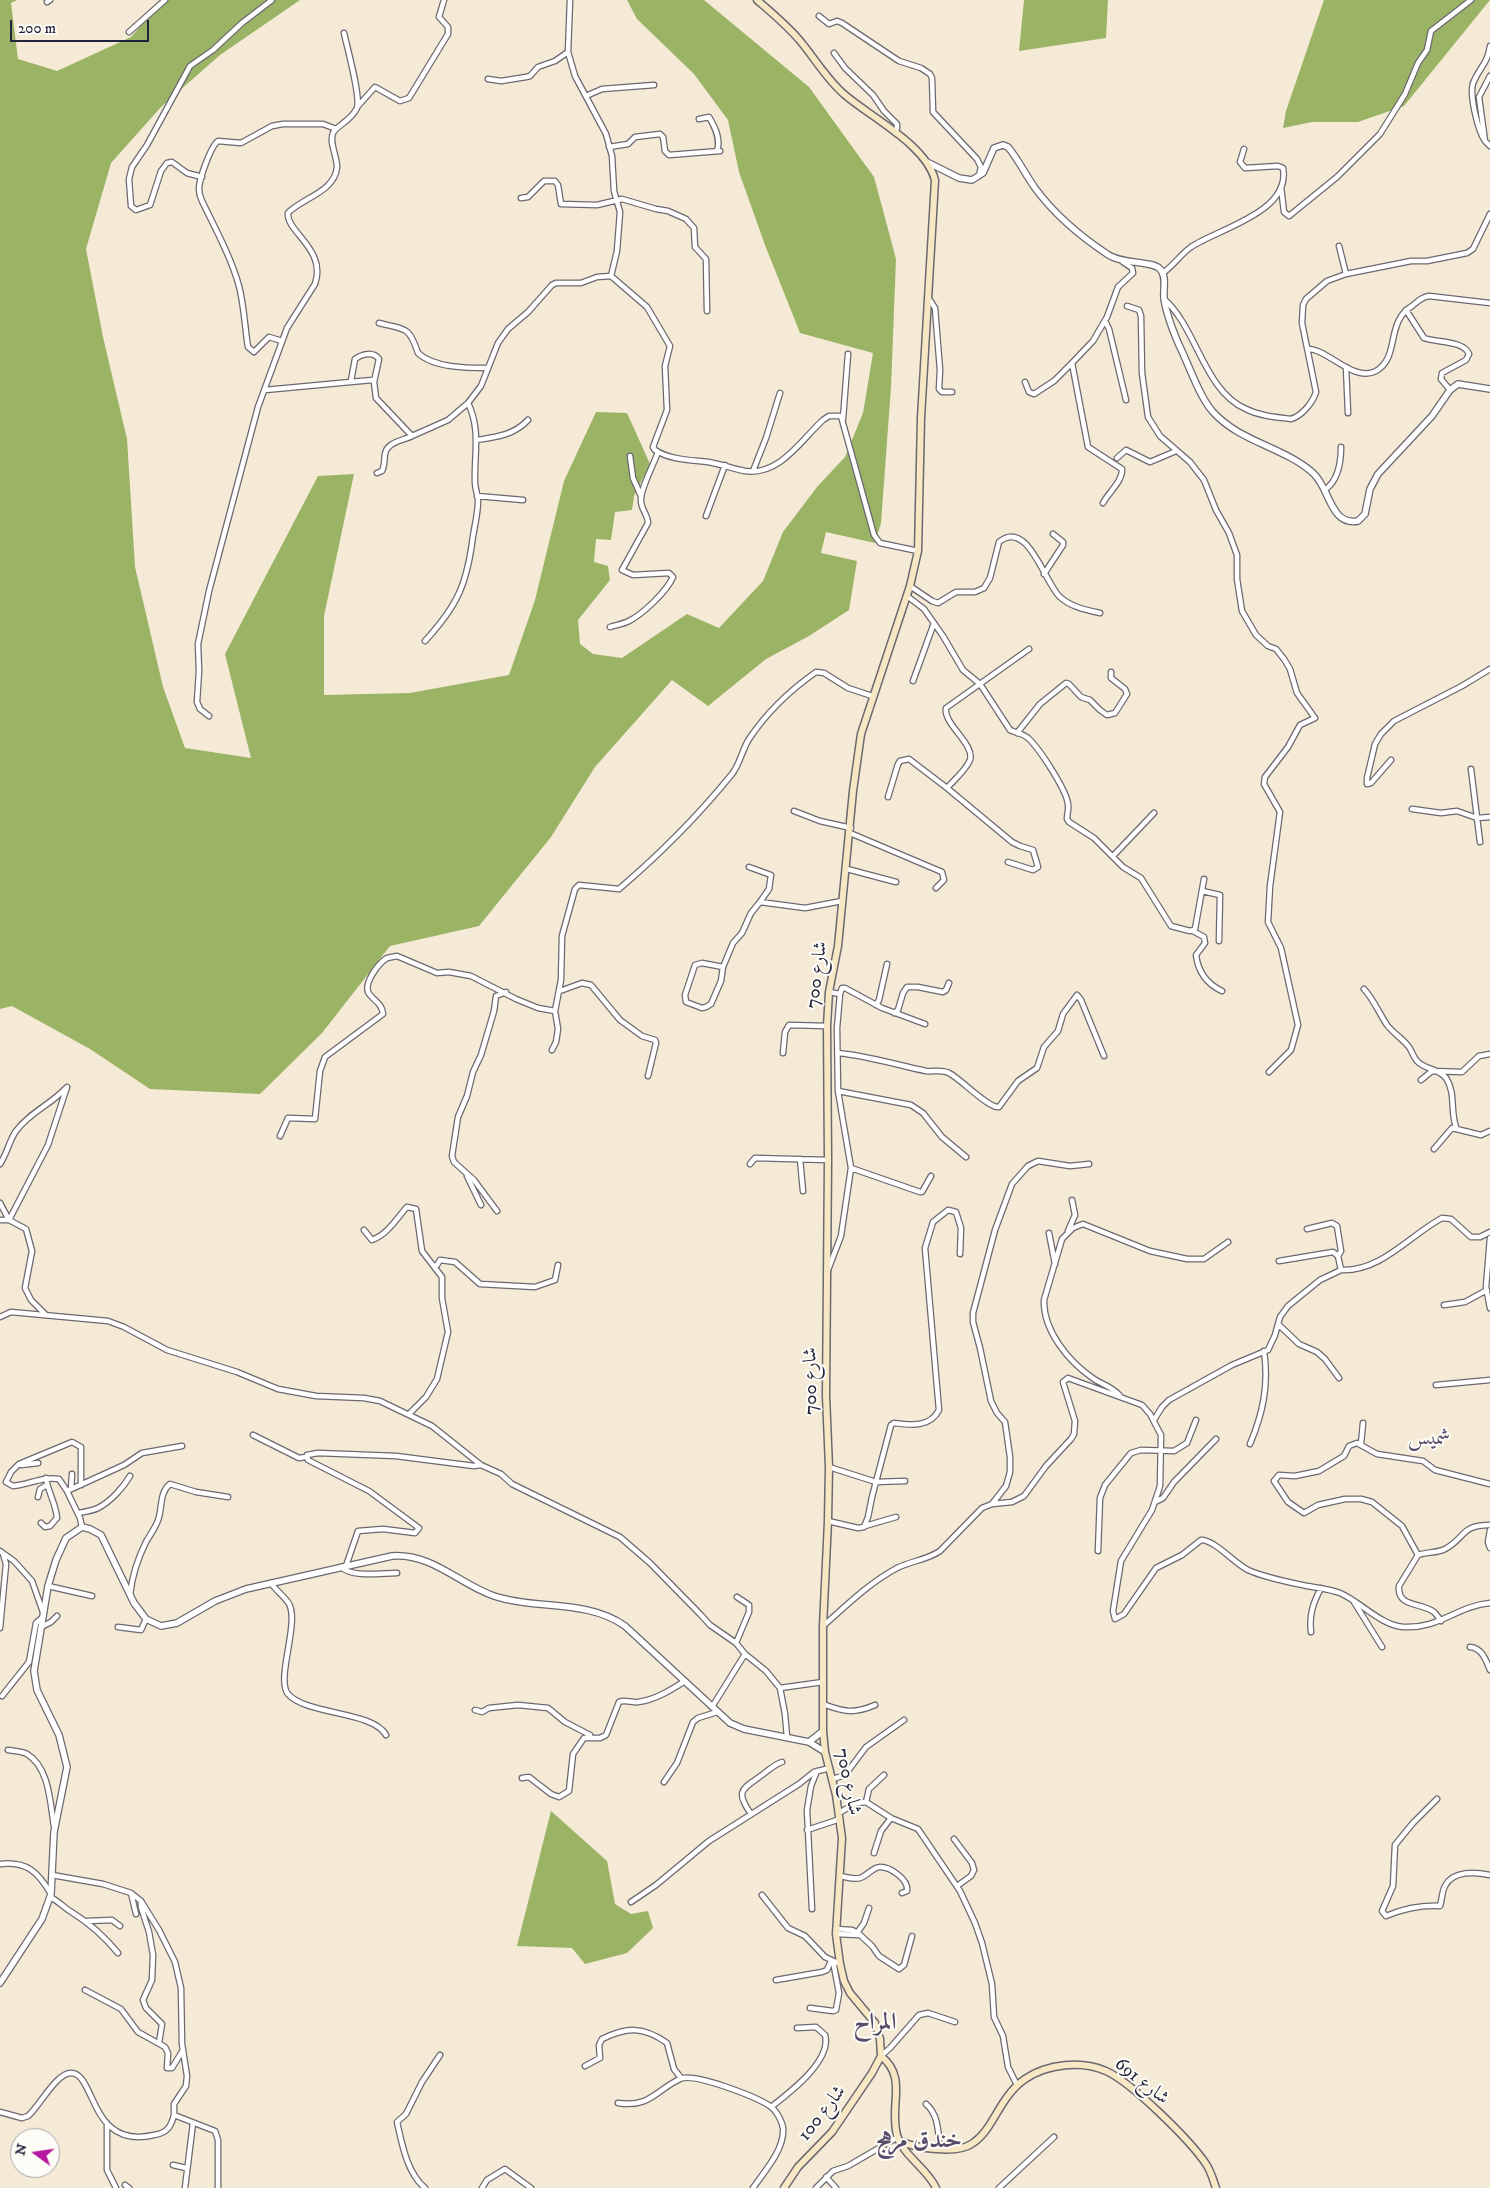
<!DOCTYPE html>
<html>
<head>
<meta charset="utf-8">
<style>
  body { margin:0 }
  #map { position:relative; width:1490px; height:2188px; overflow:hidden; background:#f5ead5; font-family:"IM FELL DW Pica",serif }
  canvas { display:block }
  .north { position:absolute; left:10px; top:2128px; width:50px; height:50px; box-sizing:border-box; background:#fdfcf7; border:1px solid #a5a5ac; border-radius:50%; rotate:284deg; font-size:14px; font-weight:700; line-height:20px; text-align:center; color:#22223b }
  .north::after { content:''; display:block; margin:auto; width:18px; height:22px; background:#b5179e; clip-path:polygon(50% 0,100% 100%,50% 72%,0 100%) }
  .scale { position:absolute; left:10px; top:20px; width:139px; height:22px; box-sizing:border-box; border:2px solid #22223b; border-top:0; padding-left:6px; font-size:15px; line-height:18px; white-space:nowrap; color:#22223b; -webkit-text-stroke:4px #fdfcf7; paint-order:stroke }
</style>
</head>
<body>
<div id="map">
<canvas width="1490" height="2188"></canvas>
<div class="north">N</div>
<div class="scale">200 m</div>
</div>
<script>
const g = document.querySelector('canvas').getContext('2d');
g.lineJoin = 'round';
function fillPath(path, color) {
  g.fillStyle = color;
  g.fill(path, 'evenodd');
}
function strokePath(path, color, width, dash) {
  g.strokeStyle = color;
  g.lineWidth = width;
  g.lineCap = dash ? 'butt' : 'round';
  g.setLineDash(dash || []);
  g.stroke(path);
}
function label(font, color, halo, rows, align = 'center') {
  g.font = font + ' "IM FELL DW Pica",Amiri,serif';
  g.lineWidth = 4;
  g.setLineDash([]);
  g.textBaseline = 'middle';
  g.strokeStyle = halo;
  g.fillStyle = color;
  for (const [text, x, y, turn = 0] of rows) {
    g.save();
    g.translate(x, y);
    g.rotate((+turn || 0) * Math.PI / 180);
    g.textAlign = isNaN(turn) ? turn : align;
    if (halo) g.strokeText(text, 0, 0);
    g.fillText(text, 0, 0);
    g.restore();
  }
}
const forest = new Path2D(`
  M0,0H17L11,3L18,59L57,71L131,37L163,0H300L220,55L161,107L111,163L86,249L103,337L127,439L135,567L163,687L185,748L251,758L225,654L318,476L354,474L324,616V695L410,693L509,675L535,600L564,481L596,412L627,413L650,464L634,496L632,510L615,512L611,540L596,539L594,562L608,566L610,580L578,620L580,644L593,654L622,658L687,614L719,628L763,581L783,532L817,487L845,457L863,413L873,353L800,333L765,245L739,172L728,120L694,74L637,19L627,0H704L809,87L874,177L896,259L891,387L881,523L875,543L826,532L821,553L857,561L849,610L809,636L766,659L708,706L672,680L595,767L551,837L479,926L390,946L322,1033L260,1094L150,1089L90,1049L12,1006L0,1009Z
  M1024,0H1108L1106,38L1019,51Z
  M1324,0H1490L1404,106L1358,122H1312L1283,128L1286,111Z
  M551,1811L607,1861L615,1904L631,1914L648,1911L653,1928L627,1953L585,1964L572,1948L517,1946Z`);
const minor = new Path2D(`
  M47,2L50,0
  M819,16L829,24L837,21L842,23L899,61L921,68L930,74L932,78L933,112L977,159L981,167L979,176
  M129,32L165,0
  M834,53L845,68L873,95L884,111L897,124V128L895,133
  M1490,76L1479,97L1485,141L1490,146
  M488,79L501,81L526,77L530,76L538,67L555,61L568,52
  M586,96L602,89L654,85
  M358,106L375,87L400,101L409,98L448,34V27L439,17L444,0
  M699,119L709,117C715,127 721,139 717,151
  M1485,141C1478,131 1468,92 1474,81C1481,65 1487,65 1490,46
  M609,147L628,144L635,137L660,134L663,137L665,151L669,155L720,151
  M202,177L187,173L172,162L167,163L161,171L150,205L136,210L131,206L129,179L132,167L147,145L190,66L213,50L242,23L272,0
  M1281,187L1284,212L1289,216L1337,177L1380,134L1405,94L1418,63L1427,50L1431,31L1471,0
  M521,198L528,197L544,181H555L558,185L561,204L597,205L622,199L656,209L668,211L686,219L694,228L695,247L706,259L707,311
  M1339,246L1346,274
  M1163,273C1174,265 1181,254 1191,247C1220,228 1291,212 1283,168L1278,166L1245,168L1240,162L1244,149
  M611,276L647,307L670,346L665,366L667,410L653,447L655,450C670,460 691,460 708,462C721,464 733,469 745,471C780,476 802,439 823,420L829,416H841L874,535L880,543L918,551
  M929,299L935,308L940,370L939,389L942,392H952
  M1164,299C1197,328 1204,391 1246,409C1260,416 1276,417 1291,419C1302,416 1313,402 1316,392L1302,323L1303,305L1306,299L1327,281L1346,274L1411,261H1427L1467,253L1473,249L1490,214
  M1127,306L1139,310L1141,316L1142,373L1148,417L1160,436L1190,462L1204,480L1216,510L1229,533L1237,555V579L1242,611L1256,635L1268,646L1276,649L1284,659L1290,669L1297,693L1315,718L1300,725L1288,747L1265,777L1264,784L1280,812L1270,886L1268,922L1281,948L1298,1025L1291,1050L1269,1072
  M1406,310L1424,338C1437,343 1463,340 1469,354L1466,360L1442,373L1441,379L1450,390
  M1105,321L1109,329L1126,400
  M379,323C406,330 409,326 418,353C434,368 467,368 488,368
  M282,341L269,337L254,352L248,347C245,329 244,305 239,286C231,257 215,228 202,201C200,197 199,193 199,189C199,179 211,146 218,141L241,143L272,126L283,124H323L336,129
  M1308,349C1328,349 1354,383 1376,371C1395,360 1390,337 1399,320C1402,314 1407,309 1412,306C1418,301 1422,297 1429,296L1490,303
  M1346,367L1348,413
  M351,381L355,359C362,354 373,351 379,359L374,382
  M1025,382L1029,392L1034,394L1054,381L1072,363
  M265,390L372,380L374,382L376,398L412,436L448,420L468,403L481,386L498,343L508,329L528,312L552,285L556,283H581L597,277L611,276L617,251L620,212L614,191L612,156L606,134L575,76L568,52L570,0
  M843,419L848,354
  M477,440C497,437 514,435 528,420
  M630,456L633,478L641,496
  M1117,458L1126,450L1150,462L1176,451
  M753,471L766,438L780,393
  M377,473L382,471C385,465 384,460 385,454C387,442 402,441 412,436
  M1326,489C1339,479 1341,462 1341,447
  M477,496L523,500
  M1103,503C1108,493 1123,481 1122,469L1088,447L1072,363L1093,341L1107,317L1118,287L1133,273L1132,268L1123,262
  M706,516L725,465
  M1044,574L1063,545V542L1053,534
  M910,586L932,601L938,603L956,592H975L984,588L990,578L999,542C1028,518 1045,584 1060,597C1071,607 1086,610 1100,613
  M907,596L924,609L943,636L963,670L980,684L1010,730C1016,733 1022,733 1028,738C1039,748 1066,789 1068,804C1069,809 1067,814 1067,819L1069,822L1094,838L1123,867L1141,878L1171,926L1190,931L1195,929L1204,879
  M610,627C616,625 623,624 629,621C643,614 667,591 673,577L669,573L633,575L622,570L648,523C648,515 641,509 641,501C640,489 654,464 658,452
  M425,641C458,605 467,584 473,536C475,525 478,512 478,501C478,495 475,489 475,482C474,454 481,430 468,403
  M913,681L934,623
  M209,716L200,709L197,702L199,671L198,644L209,591L258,407L287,328L315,284C327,249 286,232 288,213C302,198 335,192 337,167C337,156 329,143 333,133C336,126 351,121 357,108C361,97 347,47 344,33
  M1017,733L1040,704L1066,683L1069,684L1081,697L1090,700L1100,710L1107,715L1115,713L1127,694L1125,689L1111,678V672
  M1391,760L1371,783L1367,784V778L1375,744L1381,734L1394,721L1462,686L1490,669
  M1471,769L1480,842
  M947,788C954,780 966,770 970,760C975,744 943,724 946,708L1029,649
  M888,797L898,764L900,761L909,759L947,788L1012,842L1020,846L1033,850L1038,867L1033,870L1008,862
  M1412,809L1441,813L1457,811L1477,818L1490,817
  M794,811L820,821L851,828
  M850,833L942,872L944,880L936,888
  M1113,856L1154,813
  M749,867L771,875L769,889L760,902
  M847,869L896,882
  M1202,891L1220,895L1219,941
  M1193,931L1204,937L1205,943L1196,955C1198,971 1207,984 1222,991
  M723,967L702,963L695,965L685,995L686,1002L702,1008L706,1007L711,1004L721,981L723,967L733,943L742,933L751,913L760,902L805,908L842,901
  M1364,989C1374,1000 1379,1013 1387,1025C1393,1033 1403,1039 1409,1047C1412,1051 1413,1057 1417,1061C1425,1070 1438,1068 1446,1078C1456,1093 1450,1111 1456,1127
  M560,991L582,983L591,985L620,1020L642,1036L655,1040L656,1043L648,1076
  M840,994L842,988H845L882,1008L925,1024
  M876,1005L879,1000L887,964
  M894,1013L898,1010L903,993L907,987H918L943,992L946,990L949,983
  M552,1050L556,1042L558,1029L555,1011L561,980L562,936L575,889L579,885L619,889C660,854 698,816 732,774C740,764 742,750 749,739C767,712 789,691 816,672L824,673L848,688L872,696
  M783,1053L785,1032L789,1025L827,1026
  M838,1053C869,1056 897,1065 926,1071C934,1072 942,1069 949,1073C961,1079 989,1109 999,1107L1018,1081L1037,1068L1044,1047L1058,1031L1063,1014L1077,995L1081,1000L1104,1056
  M1421,1080L1432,1071L1462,1072L1479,1056L1490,1054
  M838,1091L911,1105L923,1113L942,1137L966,1157
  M280,1136L288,1118L315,1119L320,1071L325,1057L383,1014C382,1004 376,1002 370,995C361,985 379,963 387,958L397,956L437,973L449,972L471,976L516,999L538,1008L555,1011
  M1434,1149L1452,1128L1481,1135L1490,1131
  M800,1159L803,1191
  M0,1164C7,1154 9,1141 16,1131C29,1113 50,1105 65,1089
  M750,1164L755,1158L828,1160
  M851,1168L920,1192H922L931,1176
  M467,1176L481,1205
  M0,1203L9,1220
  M497,1211L474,1180L454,1162L452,1156L458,1117L467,1096L473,1072L481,1055L494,1011L496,996L506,992
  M0,1220H9L26,1229L32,1251L25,1288L31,1300L46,1315
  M9,1220L48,1145L67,1087
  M1307,1229L1332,1223L1337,1226L1341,1251L1338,1256
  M364,1230L372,1240C388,1234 396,1219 407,1207L416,1209L422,1251L442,1277V1298L448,1332L437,1379L426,1397L409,1414
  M1068,1231L1075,1215L1072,1200
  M1049,1233L1055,1264
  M1490,1238L1486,1287L1490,1308
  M1279,1261L1333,1252L1338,1256L1341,1270C1381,1272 1410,1235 1442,1218L1451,1219L1471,1237H1480L1490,1232
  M434,1266L437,1265L440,1260L455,1262L480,1284L535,1287L555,1280L558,1265
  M828,1270L841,1236L851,1168L838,1091L837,1028L840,994L829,992
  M1444,1305L1465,1302L1487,1290
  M0,1317L11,1312L108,1321L124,1327L167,1350L237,1372L278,1389L316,1396L364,1398L380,1401L432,1426L481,1465L501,1474L512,1484L620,1537L650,1563L700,1614L710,1625L736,1643L745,1654L766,1671L780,1688L785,1714L787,1737
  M1278,1324L1299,1344L1317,1352L1325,1359L1339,1378
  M1436,1385L1490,1380
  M1120,1396C1113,1387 1103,1385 1094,1379C1069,1362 1043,1331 1044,1300L1062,1239L1073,1228L1083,1224L1150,1251L1187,1259H1204L1228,1242
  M1154,1420L1162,1407L1169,1400L1232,1365L1268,1350L1275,1335L1280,1317L1288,1306L1320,1280L1341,1270
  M253,1435L299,1458L306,1457
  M1250,1444C1263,1413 1269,1385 1264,1351
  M1361,1444L1363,1423
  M21,1465L38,1463
  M829,1467L876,1482L905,1481
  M71,1489L72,1474
  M67,1491L59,1479C42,1476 29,1485 13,1486L6,1482L11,1472L19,1464L72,1442L81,1447V1485
  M38,1497L40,1489L47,1485
  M1155,1502L1163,1498L1174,1482L1216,1439
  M992,1504L1006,1486L1010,1472V1457L1005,1422L997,1413L991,1401L980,1348L973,1322V1313L995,1230L1012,1184L1028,1166L1038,1161L1070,1166L1089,1164
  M78,1513C84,1512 92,1511 98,1508C110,1502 123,1488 130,1476
  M828,1521L858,1528L864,1527L868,1517L872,1497L891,1425L894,1423C910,1425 930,1428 939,1410L925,1248L933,1222L948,1210L956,1212L961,1228L960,1254
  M41,1523L45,1527L50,1526L57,1518C56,1504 48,1492 46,1478
  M865,1526L896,1517
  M82,1527L80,1518L67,1491L124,1465L142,1453L182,1446
  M1490,1530L1488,1542L1490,1548
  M0,1551L14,1561L32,1581L43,1612
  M1098,1551L1100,1498L1105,1485L1131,1453L1141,1450L1174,1451L1187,1443L1196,1420
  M1418,1555C1427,1552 1437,1553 1445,1549C1466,1538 1460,1525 1490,1525
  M346,1566L358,1531L383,1529L415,1533L419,1528L369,1491L308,1460L307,1455L318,1453L396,1456L474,1466L481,1465
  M341,1567C353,1578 381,1573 397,1573
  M271,1583C276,1591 288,1599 290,1606C298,1627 276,1680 288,1694C306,1715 373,1711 386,1735
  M48,1586L92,1596
  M130,1595C132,1577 138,1558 146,1542C151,1533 157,1526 159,1517C162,1506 160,1492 170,1484L196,1492L228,1497
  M1354,1602L1382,1647
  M1441,1621C1439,1618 1436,1614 1434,1612C1421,1602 1397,1608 1399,1586L1418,1555L1402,1526L1372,1502L1361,1499H1345L1318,1505L1304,1513L1288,1502L1274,1481L1279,1475L1295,1476L1319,1471L1344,1456L1349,1446L1357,1443L1377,1454L1423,1461L1435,1470L1490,1484
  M823,1626C846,1606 869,1583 897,1568C911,1561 927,1560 940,1551L982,1508L992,1504L1012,1502L1024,1496L1046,1466L1071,1439L1074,1434L1075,1421L1063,1382L1068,1378L1142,1405L1150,1414L1161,1435L1160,1486L1152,1510L1121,1561L1113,1611L1115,1619L1124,1614L1156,1568L1182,1555L1201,1540C1215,1540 1234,1563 1248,1570C1266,1578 1288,1582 1307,1586C1318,1588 1330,1589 1340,1593C1361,1602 1380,1625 1403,1627C1440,1629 1457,1606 1490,1603
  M41,1627L51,1622L57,1616
  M118,1627L141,1630L146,1619
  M0,1628L6,1564L3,1554
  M1311,1632C1309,1615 1313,1603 1321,1588
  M736,1643L749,1612V1605L737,1597
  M1470,1647C1482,1648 1486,1660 1490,1670
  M780,1688L823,1682
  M2,1696L29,1662L36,1623L43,1617
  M823,1704C844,1712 854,1714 875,1705
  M712,1707L745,1654
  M475,1710L482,1712L489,1708L518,1705L548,1708L565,1722L590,1735
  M8,1750C14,1751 22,1751 27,1754C50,1768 50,1804 54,1826
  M522,1778L529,1777L551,1794L559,1797L569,1791L573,1754L584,1738H600L606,1735L619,1702C625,1699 632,1703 638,1702C655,1700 671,1690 685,1681
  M833,1779L845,1775L866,1747L904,1720
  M664,1782L677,1763L693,1722L698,1718L717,1712
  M1437,1799L1413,1823L1395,1845L1393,1886L1382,1911L1386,1916C1403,1909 1422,1905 1440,1906C1442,1900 1442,1891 1445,1886C1453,1870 1476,1872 1490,1875
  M866,1802L869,1789L884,1775
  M839,1813L856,1803L866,1802L891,1818L918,1829L960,1891L975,1923L982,1943L992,1984L994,2017L1003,2036L1008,2067L1017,2085
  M751,1814C734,1790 743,1789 762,1775C769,1770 775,1764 782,1762
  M807,1830L840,1819
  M954,1839L972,1863L974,1870L971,1876L957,1886
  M874,1853L881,1831L891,1818
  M0,1864C27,1861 38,1872 51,1894
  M52,1875L103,1884L131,1893L141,1901L159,1930L175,1962L181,1988L182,2044L187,2076L186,2086L174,2104V2115L215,2131L218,2140V2188
  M840,1876C846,1877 854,1880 860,1878C867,1876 873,1867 880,1867C891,1867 909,1880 907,1891L902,1893
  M131,1893L136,1914
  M762,1895L788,1928L805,1936L825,1957L840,1964
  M50,1897C60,1902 64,1908 73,1913C92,1925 104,1936 118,1953
  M141,1901V1907L149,1932L153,1955L152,1980L143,2000L146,2008L162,2024L159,2043
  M631,1902L656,1885L709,1841L799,1784L814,1772L830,1768
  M812,1909L807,1810L811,1786L817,1771
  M87,1921L112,1920L120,1926
  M836,1929L852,1930L858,1933L872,1946L879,1956L899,1969L904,1965L912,1936
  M857,1933L864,1923L869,1908
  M836,1934L858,1935
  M776,1980L822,1972L827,1970L831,1961
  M85,1990L121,2009L138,2032L165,2047L168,2053L167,2068H172L183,2050
  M810,2008L833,2011L836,2010L839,1993L833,1961
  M881,2056L890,2048L919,2015L928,2013L955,2022
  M585,2066L600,2058L599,2045L602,2039C627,2027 643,2026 667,2043L674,2069L681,2078
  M618,2103C650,2108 656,2090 680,2079C694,2072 756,2097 770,2106C776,2110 782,2121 783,2128C785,2149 764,2172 753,2188
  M926,2104C939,2115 938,2133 940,2149
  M771,2107C789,2093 832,2061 825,2035L816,2027L797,2028
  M0,2112L22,2118L28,2116C39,2107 56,2073 71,2073C96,2073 89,2150 154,2135C167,2133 171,2127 174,2115
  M107,2124V2170L116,2188
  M173,2165L186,2168
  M826,2177L836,2188
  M125,2185L129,2188
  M185,2188L193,2123
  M425,2188C407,2173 402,2144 397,2122L406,2114L422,2082L440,2055
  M482,2188L487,2180L505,2169L531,2188
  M816,2188L833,2171L848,2166L898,2137
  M999,2188L1054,2137`);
const tertiary = new Path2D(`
  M927,162L959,178L972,180L983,173L994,148L1003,145L1008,147C1018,159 1025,174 1035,188C1054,214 1080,236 1107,254C1123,265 1151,260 1160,269C1167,276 1163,289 1164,298C1166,314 1173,331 1179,345C1189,365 1199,396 1213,412C1240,442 1284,447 1313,473C1330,488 1330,526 1358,521L1365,514L1370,489L1378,474L1432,416L1450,390L1458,384L1490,389
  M809,1742L823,1731
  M0,1983L42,1919L51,1894L54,1832L67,1767L59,1735L37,1690L34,1671L48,1586L56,1560L66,1538L82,1527L90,1529L101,1535L134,1603L146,1619L161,1626L177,1623L215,1601L246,1589L392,1556C432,1553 459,1584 494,1596C536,1610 587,1599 625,1626L730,1723L744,1729L809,1742L825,1752`);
const secondary = new Path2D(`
  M757,0C772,13 789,27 801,42C816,60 827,80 845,95C872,118 926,145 935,180L921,418L918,551L910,586L861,734L853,791L838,946L829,992L827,1026L828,1160L826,1396L829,1467L828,1521L823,1626V1731L825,1752L836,1795L842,1838L836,1934L840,1964L844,1981L850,1993L875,2023L880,2039L881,2056L872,2073L832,2132L798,2167L784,2188
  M881,2056C908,2078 889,2104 897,2135C903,2156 927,2168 936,2188
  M899,2141C916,2148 957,2155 973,2143C994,2129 999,2097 1025,2079C1047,2064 1082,2060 1106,2071C1131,2082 1190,2140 1206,2164C1211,2171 1213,2180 1216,2188`);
const streetNames = [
  ["شارع 700",818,975,-83],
  ["شارع 700",812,1381,-91],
  ["شارع 700",847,1782,78],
  ["شارع 691",1141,2082,38],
  ["شارع 100",823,2114,-52]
];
const quarterNames = [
  ["شميس",1429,1440]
];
const districtNames = [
  ["المراح",875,2024],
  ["خندق مرهج",919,2142]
];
fillPath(forest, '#9ab365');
strokePath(minor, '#6c6871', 7);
strokePath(tertiary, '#6c6871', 8);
strokePath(secondary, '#6c6871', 9);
strokePath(minor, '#fff', 4.5);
strokePath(tertiary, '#fff', 5.5);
strokePath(secondary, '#f7e8c3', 6);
label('19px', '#22223b', '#fdfcf7', streetNames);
label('21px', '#594b6a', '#fdfcf7', quarterNames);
label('bold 24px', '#594b6a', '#fdfcf7', districtNames);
</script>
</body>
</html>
